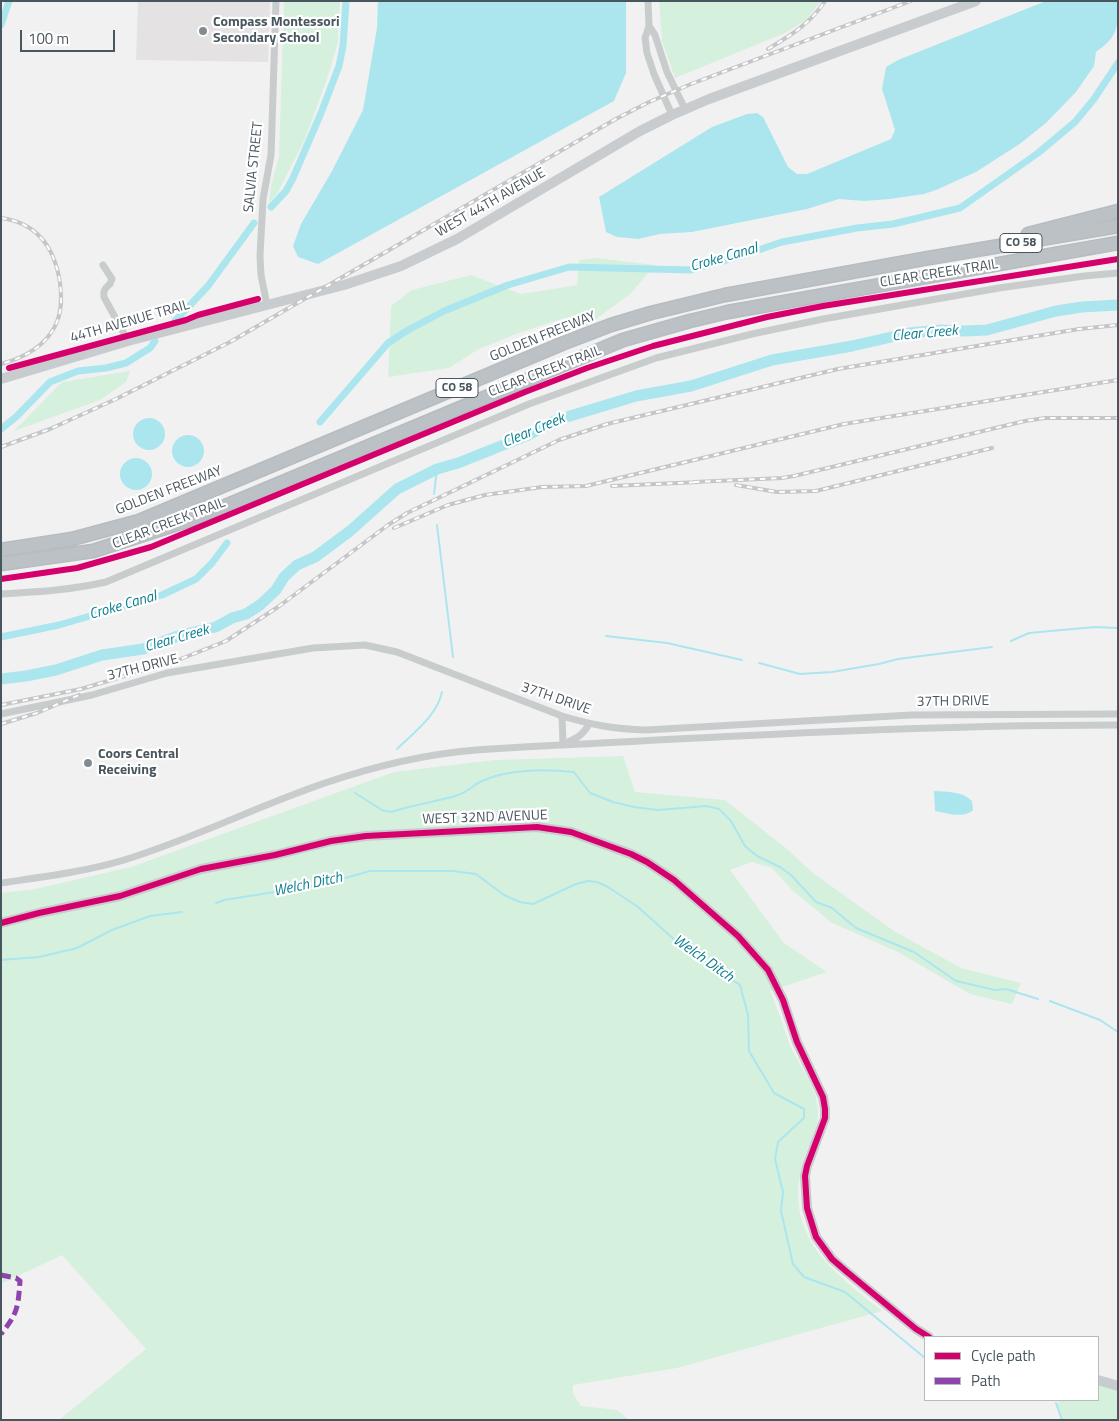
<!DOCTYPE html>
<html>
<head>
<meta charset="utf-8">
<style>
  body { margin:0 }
  #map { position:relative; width:1119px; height:1421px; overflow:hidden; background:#f2f1f1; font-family:"Titillium Web",sans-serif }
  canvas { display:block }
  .frame { position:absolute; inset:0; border:2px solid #48565e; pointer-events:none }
  .legend { position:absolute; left:924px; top:1336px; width:175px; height:65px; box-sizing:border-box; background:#fff; border:1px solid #b6bbbf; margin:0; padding:6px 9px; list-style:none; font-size:15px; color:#48565e }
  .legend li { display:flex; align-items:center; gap:10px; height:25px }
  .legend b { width:25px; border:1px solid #b6bbbf }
  .scale { position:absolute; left:20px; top:30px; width:95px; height:22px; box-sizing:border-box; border:2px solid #48565e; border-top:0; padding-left:6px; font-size:15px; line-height:18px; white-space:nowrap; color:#48565e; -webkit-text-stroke:4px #fff; paint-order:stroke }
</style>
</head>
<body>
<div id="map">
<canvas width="1119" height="1421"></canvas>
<div class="frame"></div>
<ul class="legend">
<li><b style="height:6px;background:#d6006c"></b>Cycle path</li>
<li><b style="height:6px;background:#8e44ad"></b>Path</li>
</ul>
<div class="scale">100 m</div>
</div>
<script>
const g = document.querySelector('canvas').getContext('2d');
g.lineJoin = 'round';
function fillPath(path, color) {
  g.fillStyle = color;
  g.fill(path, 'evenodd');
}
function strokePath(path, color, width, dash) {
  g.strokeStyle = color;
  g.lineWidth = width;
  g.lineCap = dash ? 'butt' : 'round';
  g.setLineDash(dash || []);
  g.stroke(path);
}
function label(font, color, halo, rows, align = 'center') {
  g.font = font + ' "Titillium Web",sans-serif';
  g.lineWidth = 4.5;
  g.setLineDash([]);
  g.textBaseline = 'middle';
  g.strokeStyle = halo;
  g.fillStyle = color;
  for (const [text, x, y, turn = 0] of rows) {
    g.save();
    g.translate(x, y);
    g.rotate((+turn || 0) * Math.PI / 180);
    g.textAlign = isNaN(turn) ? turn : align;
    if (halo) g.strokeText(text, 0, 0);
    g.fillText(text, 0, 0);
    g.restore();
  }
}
const education = new Path2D(`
  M138,1H270L268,62L136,60Z`);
const green = new Path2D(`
  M284,1H340L338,42L328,76L305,139L277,194L269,203L271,186L279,156Z
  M659,1H821L806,20L785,33L675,78L662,41Z
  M597,258L655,265L630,294L584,328L564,318L516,334L479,349L449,368L388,377L391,306L412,290L471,275L521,294L577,285L579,260Z
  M130,371L126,382L100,400L14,431L62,382Z
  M623,756L635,792L725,800L787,849L813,873L894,931L961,968L1021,983L1012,1004L970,994L898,952L832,923L792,890L772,868L752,862L730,870L784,943L827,972L770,991C778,1009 783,1027 790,1045C799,1066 817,1087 818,1111C819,1131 805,1149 801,1169C786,1239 834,1272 882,1311L677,1368L573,1385V1394L581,1406L617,1410L629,1420H59L146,1349L62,1255L1,1284V893L35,889L131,867L394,772L495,760Z
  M1098,1379L1118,1385V1420H1061L1056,1405L1060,1400H1098Z`);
const water = new Path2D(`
  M378,1H626V73L614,101L318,264L298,257L293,246L301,224L332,171L363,110L377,28Z
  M1046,1H1118C1118,27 1119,36 1096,52L1094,66L1076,92L1046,123L1021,143L976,172L936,190L924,194L890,199L864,201L839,199L807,209L692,232L660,234L638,239L617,237L606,232L599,197L712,127L747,114L757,113L763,117L788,167L797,174H807L891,139L895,130L882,89L886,67L898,60Z
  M133 434a16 16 0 1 1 32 0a16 16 0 1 1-32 0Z
  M172 451a16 16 0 1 1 32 0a16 16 0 1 1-32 0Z
  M120 474a16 16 0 1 1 32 0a16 16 0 1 1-32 0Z
  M934,791C948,792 962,791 972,801L973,810C964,819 946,813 935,811Z`);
const stream = new Path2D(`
  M434,494L437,469
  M437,525L453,657
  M606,636L667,643L742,660
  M1011,641L1029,633L1095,627L1118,628
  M759,663L800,674L832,672L879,664L898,659L992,647
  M397,749C413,733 437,716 442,692
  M355,793L382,810L391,812C412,805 434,802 455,796C469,792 471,786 482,781C509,769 545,769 574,772L590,793L613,802L634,807L658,810L706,806L719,809L731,821L745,846L757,856L780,867L791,875L816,902L832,908L856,928L914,952L956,981L995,990L1006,989L1038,999
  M216,903L224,900L320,885L370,871H453L476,874L504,895L520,902L533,904L576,884L588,881L597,882L608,887L638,907L677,942L740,985L748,1015L749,1051L774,1093L804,1109V1118L778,1142L775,1159L783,1192L781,1211L793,1264L804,1277L845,1292L925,1358
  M1,960L39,957L77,948L112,930L150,916L182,912
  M1050,1001L1100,1020L1118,1032
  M1056,1403L1062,1420`);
const canal = new Path2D(`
  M1,25L9,1
  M271,207L286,191L293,178L321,113L339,66L343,46L346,1
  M175,321L208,286L254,223
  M320,422L388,343L408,330L444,311L508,285L569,267L691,270L741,256L782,242L857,228L893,224L960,208L1038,153L1075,122L1094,99L1118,63
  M1,429L16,417L50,382L78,371L106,368L126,363L150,348L155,341
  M1,637L59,625L162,595L196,579L212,563L227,543`);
const river = new Path2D(`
  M1,679L26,676L56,670L102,655L143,649L181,635L216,627L232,618L246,614L260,605L276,590L284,577L297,565L315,557L350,531L397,489L437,469L458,463L526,436L557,420L636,396L691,386L772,360L852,346L909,333L940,330L965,331L987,330L1056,311L1082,307L1118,305`);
const street = new Path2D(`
  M648,1L649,26L645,38L647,53L654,74L672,115
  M649,26L655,35L667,72L685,109
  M103,265L112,279L110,284C105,288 103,291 104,297L128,341
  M267,305L261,275L260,256L263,199L271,155L276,1
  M1,594C37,592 71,590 106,582L529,404L656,358L752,334L823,319L999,288L1084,276L1118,273
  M1,714L92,695L167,673L313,648L365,645L397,652L562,716C593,725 613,729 646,730L911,715L1118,714
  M568,742C577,738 584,734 589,724
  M563,745C748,735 932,725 1118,725
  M1,883C42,877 84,872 124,860C193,839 257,806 325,783C372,767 427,754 476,750C505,748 534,746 563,745L562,716`);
const secondary = new Path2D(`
  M1,379L128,341L344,285L401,266L457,239L640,131L672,115L709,99L976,1
  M1,923L39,913L120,896L201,869L275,855L331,841L366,836L537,827L571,832L631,854L647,862L674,880L738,936L768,970L783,1000L797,1042L823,1097L825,1109V1118L807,1166L805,1176L807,1208L816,1237L832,1259L847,1272L916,1329L929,1337
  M1098,1380L1118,1386`);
const highway = new Path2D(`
  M1028,234L1118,211
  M1,550L72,539L139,521L564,343L611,325L651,313L725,295L923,259L1118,226
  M1,564L93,551L199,517L623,340L690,321L728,312L1118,243`);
const rail = new Path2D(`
  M768,49C790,36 811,23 825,1
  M1,218C38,223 55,249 60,283C62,299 62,314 54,328C43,348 23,358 1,364
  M1,447L50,429L116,399L230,342L614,120L649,102L691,84L911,1
  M694,482L782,478L794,476L1025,421L1045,418H1118
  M736,485L777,492L816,491L992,448
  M612,486L699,482
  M394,528L448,505L485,495L542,487L586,486L844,424L1118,380
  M1,705L81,689L178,660L226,641L278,607L388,525L407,513L559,440L607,424L838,369L1079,329L1118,325
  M1,724L37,713L79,695`);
const quiet = new Path2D(`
  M1,1275L16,1278L20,1281C18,1307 18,1313 1,1334`);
const cycleway = new Path2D(`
  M9,368L186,320L198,315L258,299
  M1,579L77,568L151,547L525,392L587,368L653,346L767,317L823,306L1118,259
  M1,923L39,913L120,896L201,869L275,855L331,841L366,836L537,827L571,832L631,854L647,862L674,880L738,936L768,970L783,1000L797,1042L823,1097L825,1109V1118L807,1166L805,1176L807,1208L816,1237L832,1259L847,1272L916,1329L929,1337`);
const markers = [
  [203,31,5,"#848c91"],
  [88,763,5,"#848c91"]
];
const shields = [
  [1021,243,42],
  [457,388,42]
];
const shieldNames = [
  ["CO 58",1021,243],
  ["CO 58",457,388]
];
const poiNames = [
  ["Compass Montessori",213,23],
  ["Secondary School",213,39],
  ["Coors Central",98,755],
  ["Receiving",98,771]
];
const streetNames = [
  ["SALVIA STREET",254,167,-84],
  ["WEST 44TH AVENUE",491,203,-30],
  ["CLEAR CREEK TRAIL",939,274,-9],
  ["44TH AVENUE TRAIL",130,322,-16],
  ["GOLDEN FREEWAY",543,337,-22],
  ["CLEAR CREEK TRAIL",545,372,-21],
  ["GOLDEN FREEWAY",169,491,-21],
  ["CLEAR CREEK TRAIL",169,524,-21],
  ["37TH DRIVE",143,668,-14],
  ["37TH DRIVE",556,699,19],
  ["37TH DRIVE",953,702,-1],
  ["WEST 32ND AVENUE",485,818,-2]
];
const waterNames = [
  ["Croke Canal",724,258,-16],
  ["Clear Creek",925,334,-5],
  ["Clear Creek",534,431,-23],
  ["Croke Canal",123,606,-16],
  ["Clear Creek",177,639,-16],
  ["Welch Ditch",308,885,-12],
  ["Welch Ditch",703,959,35]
];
fillPath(education, '#e4e2e3');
fillPath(green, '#d6f0de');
fillPath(water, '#abe6ef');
strokePath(stream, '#abe6ef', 2);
strokePath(canal, '#abe6ef', 7);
strokePath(river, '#abe6ef', 11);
strokePath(highway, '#b6bcc1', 15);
strokePath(street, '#c9cccd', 7);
strokePath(secondary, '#c9cccf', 10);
strokePath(highway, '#bcc1c5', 12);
strokePath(rail, '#c5c6c8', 4);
strokePath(rail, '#fff', 2, [5.5]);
strokePath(quiet, '#8e44ad', 5, [10, 5]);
strokePath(cycleway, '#d6006c', 6);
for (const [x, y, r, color] of markers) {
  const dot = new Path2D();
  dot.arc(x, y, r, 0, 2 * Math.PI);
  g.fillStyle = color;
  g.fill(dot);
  strokePath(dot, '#fff', 2);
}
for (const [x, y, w] of shields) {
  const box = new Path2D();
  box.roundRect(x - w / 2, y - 9.5, w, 19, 4);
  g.fillStyle = '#fff';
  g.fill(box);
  strokePath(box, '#48565e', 1);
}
label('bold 12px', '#48565e', null, shieldNames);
label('bold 14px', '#48565e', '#fff', poiNames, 'left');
label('14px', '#48565e', '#fff', streetNames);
label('italic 15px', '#0b7f8f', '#fff', waterNames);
</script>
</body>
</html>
